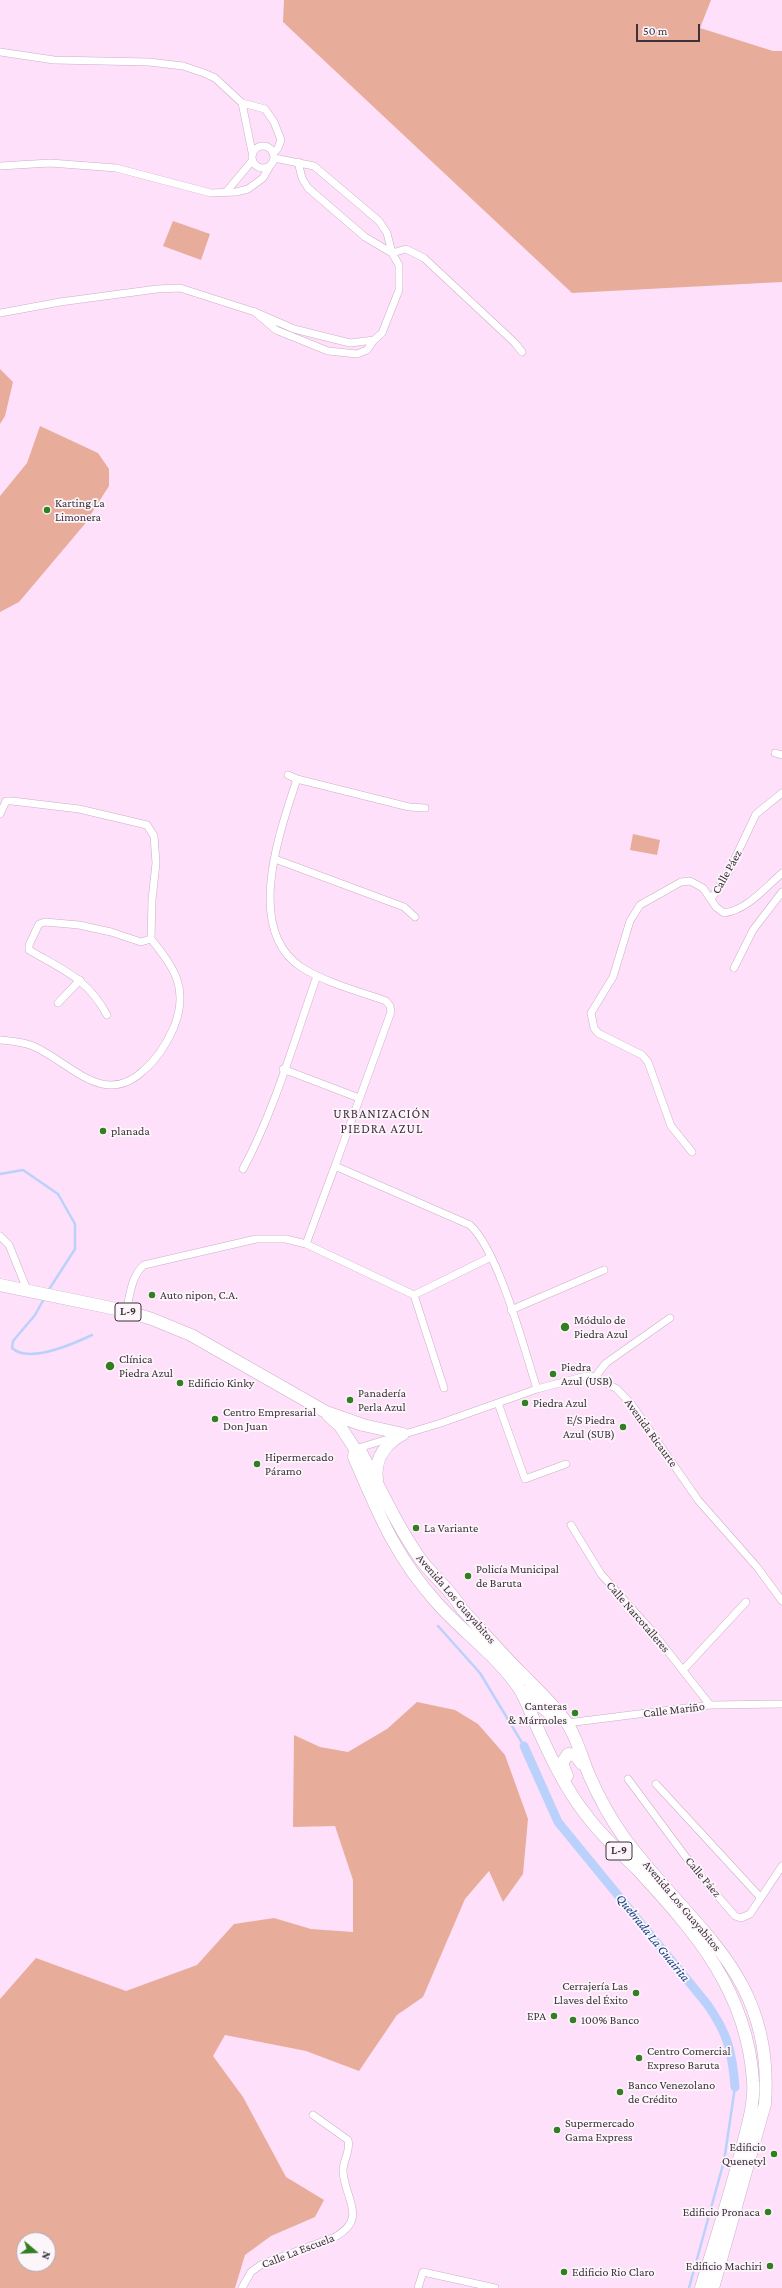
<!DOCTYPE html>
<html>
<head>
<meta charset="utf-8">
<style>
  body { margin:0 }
  #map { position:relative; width:782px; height:2288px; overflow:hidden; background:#fee0fa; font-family:"Crimson Pro",serif }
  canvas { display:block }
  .north { position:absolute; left:16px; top:2232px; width:40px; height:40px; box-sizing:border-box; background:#fcf6fb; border:1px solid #b0a7ae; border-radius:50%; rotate:109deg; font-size:11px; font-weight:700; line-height:16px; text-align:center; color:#3d313b }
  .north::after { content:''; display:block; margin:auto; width:14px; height:18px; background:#337d23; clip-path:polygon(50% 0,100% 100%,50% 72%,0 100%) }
  .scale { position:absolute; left:636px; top:24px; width:64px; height:18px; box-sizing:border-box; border:2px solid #3d313b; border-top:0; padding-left:5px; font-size:12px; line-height:14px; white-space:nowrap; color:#3d313b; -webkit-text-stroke:3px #fcf6fb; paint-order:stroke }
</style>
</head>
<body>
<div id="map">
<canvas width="782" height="2288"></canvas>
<div class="north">N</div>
<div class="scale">50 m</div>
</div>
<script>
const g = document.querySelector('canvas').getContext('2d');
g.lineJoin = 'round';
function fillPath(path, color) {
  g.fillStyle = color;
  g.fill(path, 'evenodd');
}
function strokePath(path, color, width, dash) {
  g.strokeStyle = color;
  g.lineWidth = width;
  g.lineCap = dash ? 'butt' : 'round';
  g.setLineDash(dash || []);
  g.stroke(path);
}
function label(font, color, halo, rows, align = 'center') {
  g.font = font + ' "Crimson Pro",serif';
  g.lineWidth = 3.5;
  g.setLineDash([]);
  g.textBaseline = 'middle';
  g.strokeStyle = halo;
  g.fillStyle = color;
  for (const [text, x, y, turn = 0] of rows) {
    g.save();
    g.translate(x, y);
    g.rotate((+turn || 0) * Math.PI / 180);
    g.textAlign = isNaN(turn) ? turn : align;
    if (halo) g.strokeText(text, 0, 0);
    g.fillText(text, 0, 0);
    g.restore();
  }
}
const green = new Path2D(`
  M284,0H711L700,28L773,51H782V282L572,293L283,22Z
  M173,221L210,234L201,260L163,246Z
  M0,369L13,382L5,416L0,424Z
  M40,426L98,453L109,469V486L84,525L19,602L0,612V496L27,463Z
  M633,834L660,840L657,855L630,850Z
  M417,1702L455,1710L478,1724L505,1755L528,1819L523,1874L503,1902L489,1871L465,1899L423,1997L397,2015L359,2071L306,2051L225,2035L213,2056L243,2097L286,2177L324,2200L315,2217L271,2236L245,2255L235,2288H0V1999L36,1958L126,1991L197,1965L234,1924L274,1918L311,1929L353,1932V1880L335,1826L293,1827L294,1735L320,1747L348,1752L387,1729ZM24,2240H48V2264H24Z`);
const stream = new Path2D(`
  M0,1174L23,1170L58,1194L75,1224V1249L48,1291
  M45,1297L35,1315L13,1341L12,1348C29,1364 73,1344 92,1335
  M438,1626L480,1673L524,1746
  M689,2288L724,2161L735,2087`);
const canal = new Path2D(`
  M524,1746L558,1822L707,2004C728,2034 732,2051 735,2087`);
const minor = new Path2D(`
  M0,52L54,60L149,62L183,66L204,73L215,78L242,103L265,109L274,122L281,140L278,148L273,154
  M242,103L252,152
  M252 157a11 11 0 1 1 22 0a11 11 0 1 1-22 0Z
  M298,162L302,178L308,188L365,237L392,253L406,249L424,258L515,343L522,352
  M0,166L50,163L116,168L211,193L236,192L248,189L263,178L271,164
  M227,191L252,161
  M255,312L276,330L328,351L357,354L367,350L374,340L382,333L399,290V265L392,253L387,233L379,221L314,166L274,158
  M0,313L60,302L157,289L180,288L255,312L294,329L350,343L374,340
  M775,753L782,755
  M288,775L297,779C280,831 244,929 301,967C326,983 358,991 386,1001L390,1006L391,1012L335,1166
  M297,779L409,807L425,808
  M0,814L6,801H12L79,809L147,825L154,836L156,863L152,900L151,939
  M275,859L404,907L415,917
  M711,899L728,873L756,814L782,793
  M734,968L753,930L782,892
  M58,1003L80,980
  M0,1040C11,1041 23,1042 33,1046C70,1062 103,1108 143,1071C156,1060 167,1043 174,1027C189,989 175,969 151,939L141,942L111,932L79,925L45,922L39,924L29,945V950C63,970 87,978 107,1015
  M283,1069L359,1098
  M692,1152L671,1126L648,1062L642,1055L598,1033L594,1028L591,1013L613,977L630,921L640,905L681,882L690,881L703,888L716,907L724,913C747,910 765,888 782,873
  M243,1169C274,1112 295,1038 317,976
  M0,1236L9,1245L28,1292
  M306,1244L335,1166L470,1225C499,1252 524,1348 537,1389
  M414,1295L491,1257
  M511,1310L604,1270
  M126,1311C130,1296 131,1276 144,1265L256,1239H286L306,1244L414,1295L444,1388
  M595,1377L606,1363L670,1318
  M498,1403L525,1479L566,1464
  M355,1449L441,1423L537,1389L586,1376L595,1377L617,1389L632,1405L698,1500L757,1567L782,1601
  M571,1525L601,1574L651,1630L710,1705
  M683,1670L746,1602
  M567,1723L710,1705L782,1704
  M628,1779L697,1872L735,1916L741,1918L750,1914L782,1866
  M656,1784L761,1898
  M242,2288L251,2272L262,2264L335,2237C369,2218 344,2198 343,2171C343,2160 351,2151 348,2140L313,2115
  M418,2288L423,2272L495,2288`);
const primary = new Path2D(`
  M0,1285L126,1311L152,1319L191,1335L326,1412L363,1425L403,1434
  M328,1415L340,1426L355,1449
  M355,1449L361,1452C380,1488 397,1526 421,1560C434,1577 451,1590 462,1609C482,1631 501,1653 522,1674C537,1689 554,1705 567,1723C577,1738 582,1758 589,1775C598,1795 610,1818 623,1836C691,1929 775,1972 765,2104L713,2288
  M355,1449L354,1457C378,1513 396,1558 438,1604C463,1632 497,1656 519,1688C526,1699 531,1714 537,1727C551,1758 566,1790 587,1816C601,1835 620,1852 637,1869C696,1933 747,1991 753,2081C755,2103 747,2127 742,2148C730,2195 715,2241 701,2288
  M377,1480C374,1458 385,1444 403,1434
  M522,1691L557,1719
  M567,1776L562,1763L568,1754L575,1755L582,1764`);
const markers = [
  [47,510,4,"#337d23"],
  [103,1131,4,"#337d23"],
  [152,1295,4,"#337d23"],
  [565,1327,5,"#337d23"],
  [110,1366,5,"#337d23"],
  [553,1374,4,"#337d23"],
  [180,1383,4,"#337d23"],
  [350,1400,4,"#337d23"],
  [525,1403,4,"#337d23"],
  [215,1419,4,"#337d23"],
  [623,1427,4,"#337d23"],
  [257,1464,4,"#337d23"],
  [416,1528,4,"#337d23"],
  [468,1576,4,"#337d23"],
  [575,1713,4,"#337d23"],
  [636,1993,4,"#337d23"],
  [554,2016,4,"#337d23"],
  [573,2020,4,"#337d23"],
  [639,2058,4,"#337d23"],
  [620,2092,4,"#337d23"],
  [557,2130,4,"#337d23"],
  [774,2154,4,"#337d23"],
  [768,2212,4,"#337d23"],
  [770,2266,4,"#337d23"],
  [564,2272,4,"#337d23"]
];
const shields = [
  [128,1312,26],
  [619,1851,26]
];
const shieldNames = [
  ["L-9",128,1312],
  ["L-9",619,1851]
];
const poiNames = [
  ["Karting La",55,503],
  ["Limonera",55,517],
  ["planada",111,1131],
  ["Auto nipon, C.A.",160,1295],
  ["Módulo de",574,1320],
  ["Piedra Azul",574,1334],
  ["Clínica",119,1359],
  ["Piedra Azul",119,1373],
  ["Piedra",561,1367],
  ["Azul (USB)",561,1381],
  ["Edificio Kinky",188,1383],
  ["Panadería",358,1393],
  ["Perla Azul",358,1407],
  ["Piedra Azul",533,1403],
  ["Centro Empresarial",223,1412],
  ["Don Juan",223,1426],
  ["E/S Piedra",615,1420,"right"],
  ["Azul (SUB)",615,1434,"right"],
  ["Hipermercado",265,1457],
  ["Páramo",265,1471],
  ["La Variante",424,1528],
  ["Policía Municipal",476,1569],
  ["de Baruta",476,1583],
  ["Canteras",567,1706,"right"],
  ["& Mármoles",567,1720,"right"],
  ["Cerrajería Las",628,1986,"right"],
  ["Llaves del Éxito",628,2000,"right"],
  ["EPA",546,2016,"right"],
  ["100% Banco",581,2020],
  ["Centro Comercial",647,2051],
  ["Expreso Baruta",647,2065],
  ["Banco Venezolano",628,2085],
  ["de Crédito",628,2099],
  ["Supermercado",565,2123],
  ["Gama Express",565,2137],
  ["Edificio",766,2147,"right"],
  ["Quenetyl",766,2161,"right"],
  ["Edificio Pronaca",760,2212,"right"],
  ["Edificio Machiri",762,2266,"right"],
  ["Edificio Rio Claro",572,2272]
];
const streetNames = [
  ["Calle Páez",727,872,-61],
  ["Avenida Ricaurte",651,1433,54],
  ["Avenida Los Guayabitos",456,1599,49],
  ["Calle Narcotalleres",638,1617,49],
  ["Calle Mariño",674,1710,-7],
  ["Calle Páez",703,1877,50],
  ["Avenida Los Guayabitos",682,1906,50],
  ["Calle La Escuela",298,2251,-21]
];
const neighbourhoodNames = [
  ["URBANIZACIÓN",382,1114],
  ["PIEDRA AZUL",382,1129]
];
const waterNames = [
  ["Quebrada La Guairita",653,1938,51]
];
fillPath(green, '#e7ad9a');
strokePath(stream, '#bad2fb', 2.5);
strokePath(canal, '#bad2fb', 9);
strokePath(minor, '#caaec7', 8);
strokePath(primary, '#caaec7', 13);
strokePath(minor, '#fff', 7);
strokePath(primary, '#fff', 12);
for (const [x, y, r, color] of markers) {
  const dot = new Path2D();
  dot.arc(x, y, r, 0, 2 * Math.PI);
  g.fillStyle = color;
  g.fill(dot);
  strokePath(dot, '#fcf6fb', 1.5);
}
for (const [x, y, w] of shields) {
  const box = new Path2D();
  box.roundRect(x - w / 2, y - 9, w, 18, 3);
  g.fillStyle = '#fcf6fb';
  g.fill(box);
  strokePath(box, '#3d313b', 1);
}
label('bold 11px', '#3d313b', null, shieldNames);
label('12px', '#3d313b', '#fcf6fb', poiNames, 'left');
label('12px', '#3d313b', '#fcf6fb', streetNames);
g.letterSpacing = '1px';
label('13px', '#473045', '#fcf6fb', neighbourhoodNames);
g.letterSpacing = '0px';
label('italic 13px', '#0e3883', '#fcf6fb', waterNames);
</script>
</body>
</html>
